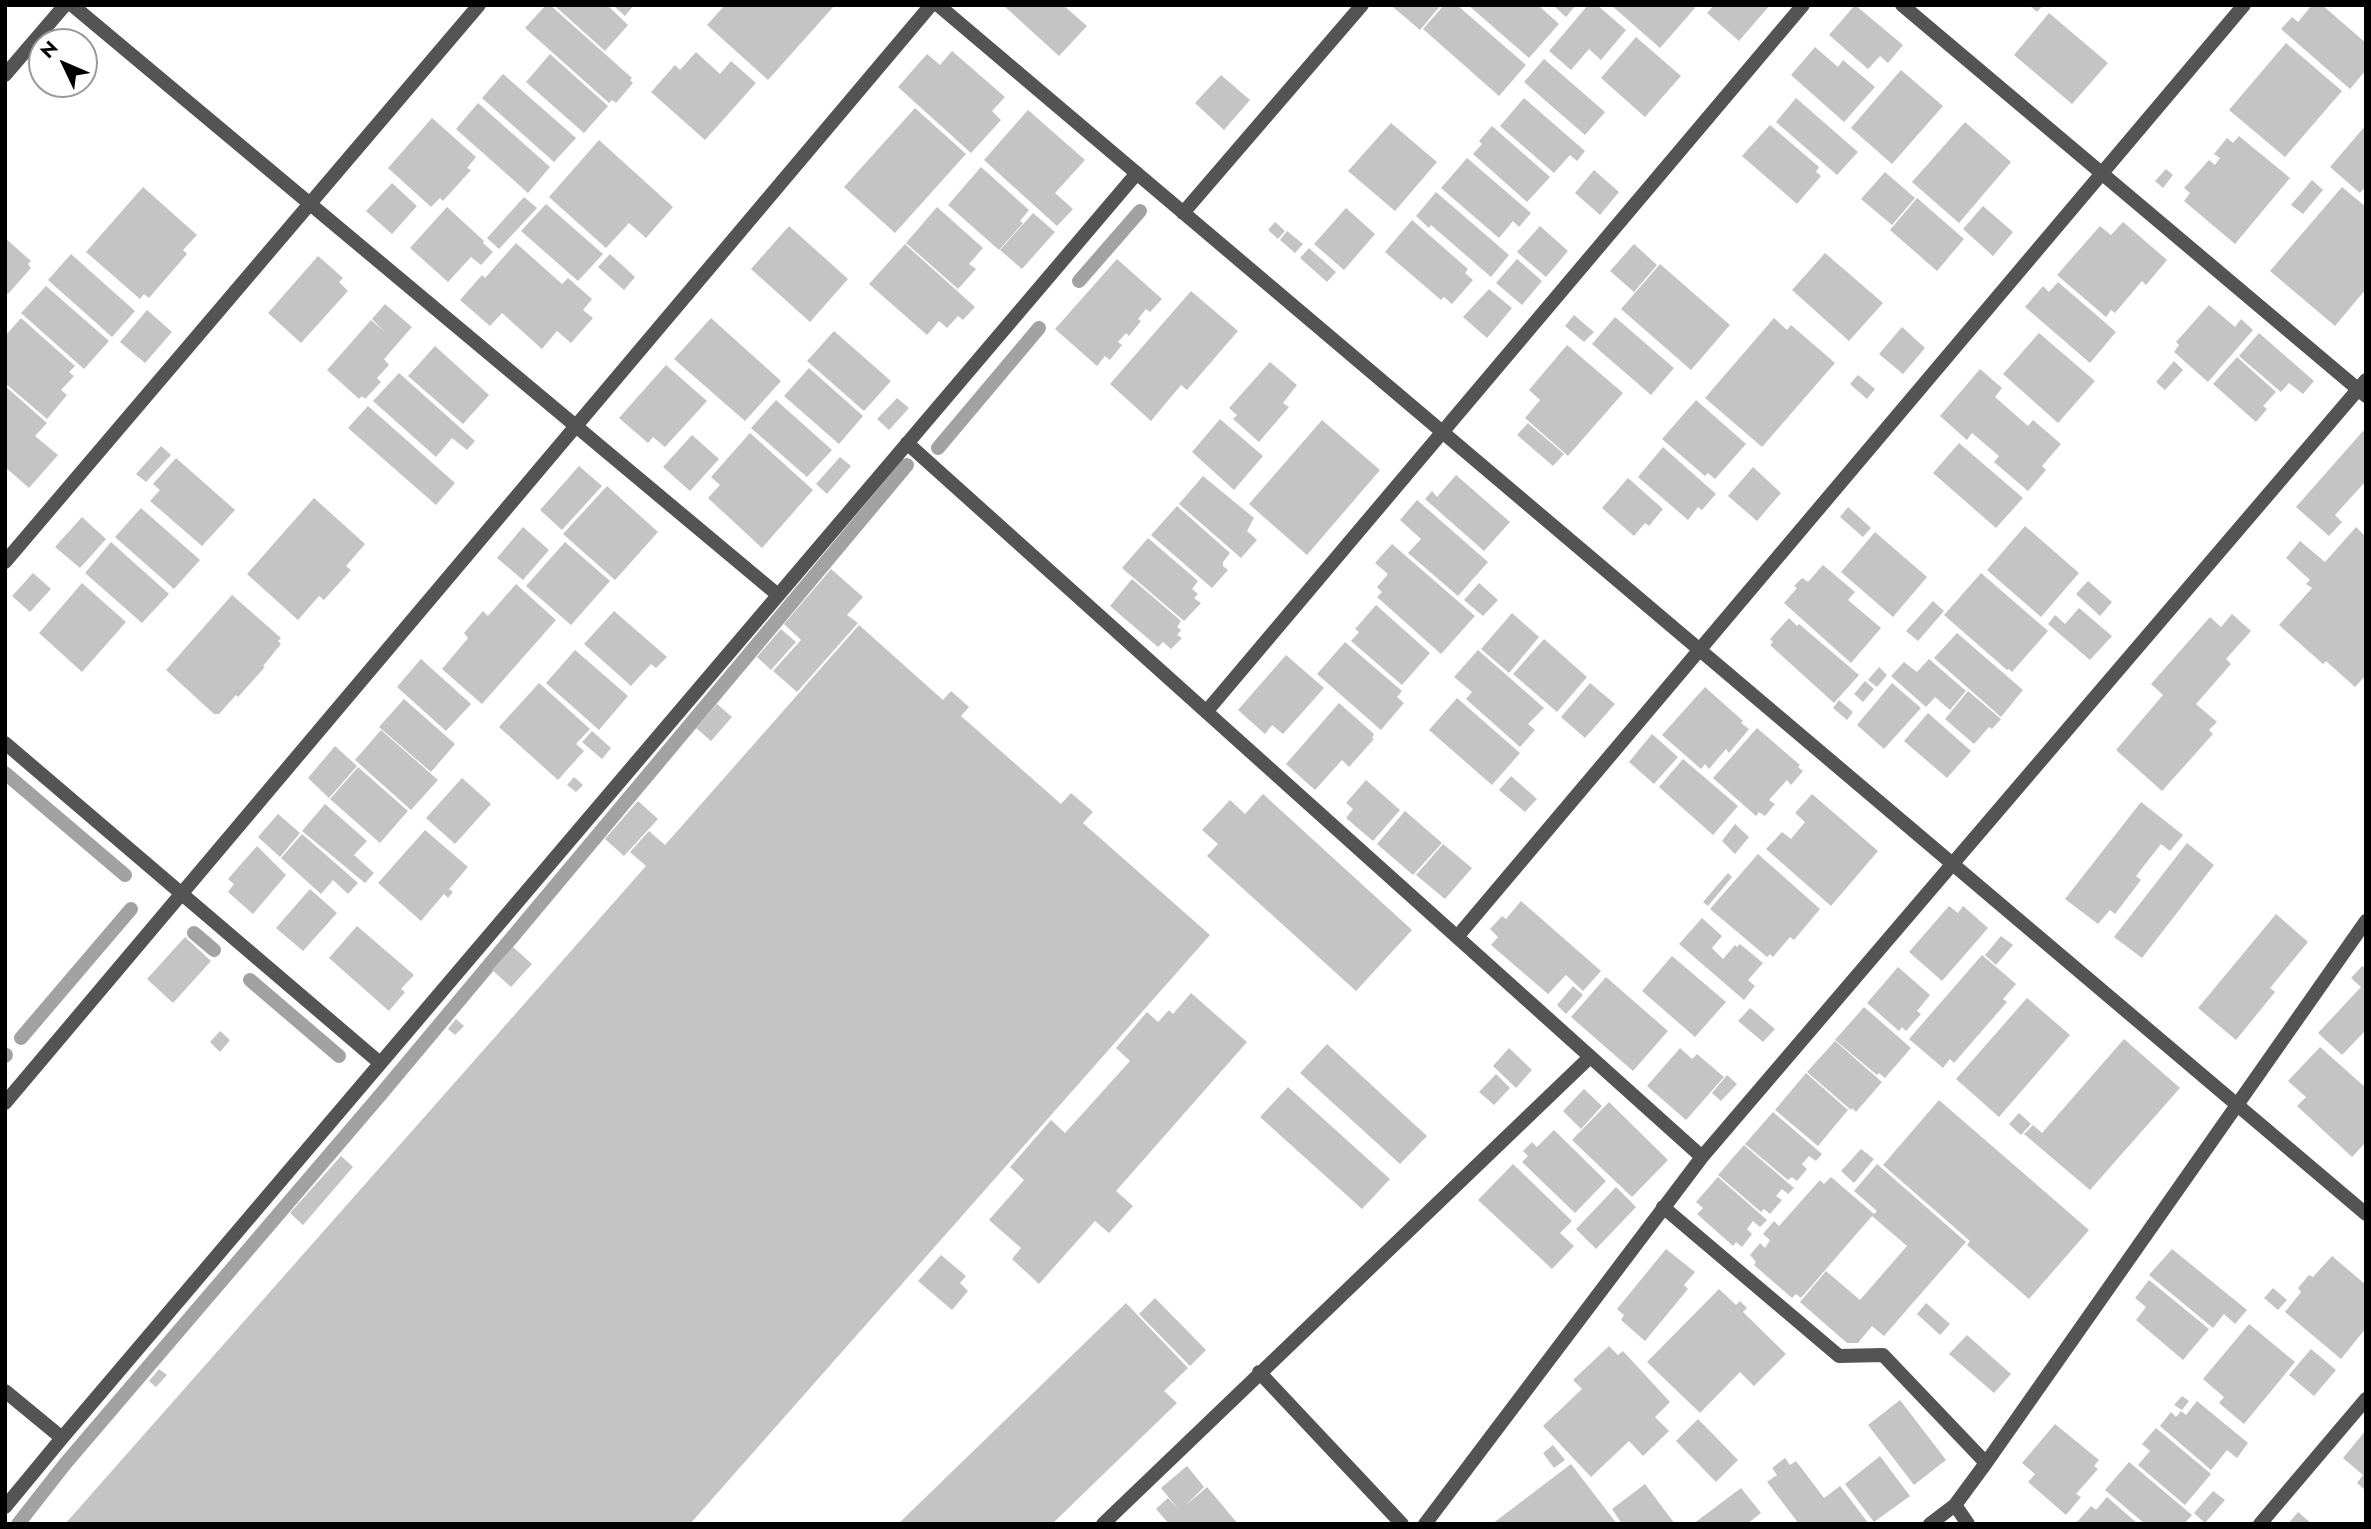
<!DOCTYPE html>
<html>
<head>
<meta charset="utf-8">
<style>
  body { margin:0 }
  #map { position:relative; width:2371px; height:1529px; overflow:hidden; background:#fff; font-family:Jost,sans-serif }
  canvas { display:block }
  .frame { position:absolute; inset:0; border:7px solid #000; pointer-events:none }
  .north { position:absolute; left:28px; top:28px; width:70px; height:70px; box-sizing:border-box; background:#fff; border:2px solid #999; border-radius:50%; rotate:314deg; font-size:19px; font-weight:700; line-height:28px; text-align:center; color:#000 }
  .north::after { content:''; display:block; margin:auto; width:24px; height:32px; background:#000; clip-path:polygon(50% 0,100% 100%,50% 72%,0 100%) }
</style>
</head>
<body>
<div id="map">
<canvas width="2371" height="1529"></canvas>
<div class="frame"></div>
<div class="north">N</div>
</div>
<script>
const g = document.querySelector('canvas').getContext('2d');
g.lineJoin = 'round';
function strokePath(path, color, width, dash) {
  g.strokeStyle = color;
  g.lineWidth = width;
  g.lineCap = dash ? 'butt' : 'round';
  g.setLineDash(dash || []);
  g.stroke(path);
}
function fillPath(path, color) {
  g.fillStyle = color;
  g.fill(path, 'evenodd');
}
const stream = new Path2D(`
  M1079,281L1140,211
  M938,448L1039,328
  M5,773L125,875
  M194,933L214,950
  M250,980L339,1056
  M21,1038L131,909
  M5,1056L6,1055
  M18,1524L65,1464L382,1093L907,465`);
const building = new Path2D(`
  M546,5H550L632,78L630,80L633,83L616,103L612,100L609,103L525,28Z
  M557,5H607L628,25L605,51L556,7Z
  M613,5H634L625,16Z
  M725,5H835L768,80L707,25Z
  M1003,5H1063L1087,26L1059,56Z
  M1395,5H1441L1420,30L1393,7Z
  M1444,5H1457L1526,65L1499,96L1423,29Z
  M1468,5H1538L1559,24L1529,58Z
  M1553,5H1576L1566,17Z
  M1588,5H1597L1626,30L1601,60L1589,49L1571,70L1549,51Z
  M1611,5H1693L1695,8L1660,48Z
  M1714,5H1770L1739,41L1707,13Z
  M1855,5L1903,45L1888,63L1880,56L1868,69L1829,35Z
  M2029,5H2043L2037,12Z
  M2312,5H2322L2366,43V70L2350,89L2281,29L2292,17L2298,22Z
  M2049,13L2108,63L2072,104L2014,55Z
  M1636,37L1681,76L1645,117L1601,78Z
  M2286,43L2342,91L2285,157L2229,110Z
  M1815,47L1838,67L1843,60L1875,87L1844,122L1791,75Z
  M952,51L1005,97L992,111L1001,120L971,153L898,87L927,54L940,65Z
  M696,52L720,74L731,61L756,83L705,140L651,92L675,65L680,70Z
  M550,54L608,106L584,133L526,82Z
  M1544,59L1605,112L1585,135L1524,82Z
  M1901,70L1943,106L1892,164L1851,128Z
  M503,74L576,138L554,162L482,98Z
  M1221,75L1250,100L1224,130L1195,103Z
  M1524,98L1585,151L1577,161L1570,155L1554,173L1500,126Z
  M1796,98L1858,152L1837,175L1776,122Z
  M478,103L550,167L528,193L456,129Z
  M915,108L966,154L895,233L844,187Z
  M1028,110L1085,160L1055,193L1073,209L1057,226L984,160Z
  M432,118L476,157L467,168L471,170L443,201L440,198L431,207L388,168Z
  M1965,122L2011,162L1959,223L1912,182Z
  M1391,123L1437,162L1395,211L1348,171Z
  M1770,125L1819,167L1816,172L1821,176L1797,204L1742,156Z
  M2366,125V186L2360,193L2330,167Z
  M1492,126L1550,177L1527,202L1473,154L1482,144L1479,141Z
  M2239,136L2290,178L2235,244L2184,201L2190,193L2184,188L2209,160L2215,165L2220,158L2214,154L2227,138L2233,143Z
  M599,140L673,207L646,238L629,223L606,248L549,197Z
  M1467,158L1531,213L1519,227L1513,221L1499,238L1441,188Z
  M981,167L1029,210L1020,221L1023,223L999,250L948,205Z
  M2166,169L2173,175L2163,188L2155,181Z
  M1594,170L1619,192L1600,215L1575,193Z
  M1885,172L1915,198L1892,225L1861,199Z
  M2312,180L2323,190L2303,214L2291,205Z
  M392,183L417,206L392,234L366,211Z
  M143,187L197,235L183,250L187,254L149,298L144,294L140,299L86,252Z
  M2342,187L2366,207V289L2335,326L2270,271Z
  M1436,192L1509,255L1491,277L1431,225L1429,228L1416,216Z
  M524,197L537,208L499,249L487,238Z
  M1917,198L1964,239L1937,271L1890,230Z
  M546,204L603,254L578,281L521,231Z
  M1983,206L2013,232L1993,256L1963,229Z
  M447,207L484,241L483,243L493,252L481,265L471,257L448,282L410,248Z
  M937,207L983,248L969,264L976,269L958,289L906,243Z
  M1346,208L1375,234L1344,270L1314,244Z
  M1033,213L1055,232L1022,269L1000,250Z
  M1412,220L1468,269L1465,273L1473,280L1452,304L1444,297L1441,300L1385,252Z
  M1275,222L1285,231L1278,239L1268,230Z
  M2123,222L2167,260L2146,285L2142,281L2115,313L2111,310L2106,317L2057,275L2100,226L2111,235Z
  M789,226L848,279L810,322L751,269Z
  M1540,226L1568,251L1546,277L1517,252Z
  M1287,231L1303,244L1295,253L1280,240Z
  M5,238L31,261L28,264L31,268L8,294L5,291Z
  M516,243L562,284L568,278L592,299L583,310L593,318L571,343L557,331L542,349L502,313L490,326L460,300L482,275L485,278Z
  M905,244L975,307L963,320L958,316L947,328L939,321L927,335L869,284Z
  M1634,244L1657,265L1634,292L1610,271Z
  M1309,248L1336,272L1327,282L1300,258Z
  M1825,253L1883,303L1849,341L1792,290Z
  M71,254L135,311L112,337L48,280Z
  M610,254L635,277L624,290L598,267Z
  M318,256L343,278L339,282L348,291L301,343L268,313Z
  M1117,259L1162,299L1150,312L1146,309L1138,319L1141,321L1129,336L1126,333L1118,342L1122,345L1110,360L1105,356L1097,366L1055,329Z
  M1517,259L1542,281L1522,305L1496,283Z
  M1660,264L1730,325L1691,370L1621,309Z
  M2058,282L2116,332L2090,363L2025,307L2043,286L2049,292Z
  M46,286L109,341L84,369L21,313Z
  M1489,289L1512,308L1487,338L1463,317Z
  M1191,291L1238,331L1187,390L1181,385L1151,421L1110,384Z
  M385,304L412,327L384,359L389,365L377,378L381,382L365,399L362,396L359,399L327,370L371,320L385,332L372,319Z
  M2209,305L2235,327L2241,319L2253,330L2208,382L2174,352L2179,345L2176,342Z
  M147,310L172,332L145,363L120,342Z
  M1574,315L1594,332L1584,342L1565,326Z
  M1615,317L1674,368L1651,395L1592,344Z
  M21,318L75,366L69,372L74,376L61,390L67,395L47,419L5,383V336Z
  M711,318L781,381L745,421L674,359Z
  M1774,318L1787,330L1791,325L1835,363L1762,447L1705,398Z
  M1902,327L1925,348L1903,374L1879,354Z
  M834,331L891,381L864,411L807,361Z
  M2039,333L2095,381L2058,423L2003,374Z
  M2259,333L2314,381L2303,394L2289,383L2281,392L2239,356Z
  M1567,345L1623,393L1568,456L1525,418L1540,400L1529,390Z
  M435,346L489,395L463,424L408,376Z
  M2237,357L2276,392L2263,406L2267,409L2256,422L2213,384Z
  M2174,361L2183,370L2165,390L2156,382Z
  M1270,362L1297,385L1283,403L1289,407L1259,442L1233,419L1237,415L1229,408Z
  M666,365L707,401L665,447L653,437L648,443L619,418Z
  M809,368L863,416L839,444L784,396Z
  M1980,369L2002,388L1995,397L2028,426L2033,420L2061,444L2042,466L2046,470L2028,491L1994,462L1999,456L1972,433L1967,440L1940,416Z
  M399,373L475,441L467,450L452,438L436,457L373,401Z
  M1858,375L1875,389L1867,399L1850,384Z
  M5,386L47,423L35,436L58,455L29,488L5,467Z
  M897,398L909,408L889,430L877,419Z
  M776,400L832,450L807,477L751,428Z
  M1696,400L1746,444L1715,479L1708,473L1705,476L1662,439Z
  M368,406L455,483L436,505L348,428Z
  M1220,419L1263,456L1234,490L1192,452Z
  M1322,420L1380,470L1307,555L1249,504Z
  M1528,423L1564,454L1553,466L1517,435Z
  M2363,431L2366,433V481L2335,515L2342,522L2329,536L2296,507Z
  M750,433L813,490L762,548L708,498L720,485L711,477Z
  M692,435L719,459L690,491L663,467Z
  M1959,443L2023,498L1996,528L1933,473Z
  M161,446L171,455L146,482L136,474Z
  M1663,447L1716,494L1702,510L1698,507L1688,520L1638,477Z
  M840,457L851,466L827,494L816,484Z
  M176,458L235,510L202,546L150,501L160,490L153,484Z
  M579,466L602,486L562,530L540,510Z
  M1753,467L1781,493L1757,521L1728,496Z
  M1456,475L1510,522L1484,551L1425,499L1432,491L1437,497Z
  M1203,476L1254,518L1247,531L1257,540L1241,558L1179,504Z
  M1628,478L1663,509L1649,526L1645,523L1634,536L1602,508Z
  M607,486L658,532L615,580L563,534Z
  M314,498L365,544L346,566L351,570L324,600L319,596L298,620L247,574Z
  M1417,500L1488,562L1458,596L1408,553L1421,539L1400,520Z
  M1177,506L1230,553L1223,562V566L1228,570L1212,588L1151,535Z
  M1848,507L1871,528L1863,537L1840,517Z
  M141,508L200,560L174,589L115,537Z
  M82,517L106,539L80,568L55,547Z
  M2025,526L2079,573L2041,617L1987,570Z
  M523,527L549,550L523,580L497,558Z
  M2356,527L2364,535L2366,533V675L2355,687L2326,661L2323,664L2279,625L2312,588L2306,584L2310,580L2286,558L2300,541L2325,562Z
  M1875,532L1927,577L1893,617L1841,572Z
  M1148,538L1198,581L1192,589L1198,594L1194,598L1201,603L1184,621L1122,568Z
  M111,542L169,594L142,623L85,573Z
  M565,542L610,581L571,625L526,586Z
  M1392,544L1475,616L1441,654L1377,597L1382,592L1377,587L1388,574L1375,563Z
  M1823,565L1855,592L1848,600L1881,628L1851,663L1784,603L1797,588L1794,586L1802,578L1808,582Z
  M831,569L863,597L847,615L858,623L797,692L773,671L801,640L784,624Z
  M33,573L51,589L30,612L12,596Z
  M1981,573L2048,631L2012,672L2009,669L2007,670L1944,615Z
  M1132,579L1181,621L1177,627L1181,630L1177,635L1182,638L1171,649L1163,642L1158,647L1110,606Z
  M2088,581L2112,602L2100,616L2076,594Z
  M82,583L126,622L82,672L39,633Z
  M1479,583L1498,600L1483,616L1464,600Z
  M516,584L556,620L482,704L442,669L468,638L464,633L483,611L488,616Z
  M232,595L281,638L278,641L281,644L263,666L265,667L238,697L236,695L219,714H214L166,670Z
  M1933,601L1944,611L1918,641L1906,631Z
  M1376,605L1430,653L1402,685L1351,641L1359,632L1355,629Z
  M2079,608L2112,636L2090,660L2048,624L2055,615L2065,624Z
  M614,611L667,657L656,668L651,664L631,686L584,644Z
  M1512,613L1539,637L1509,673L1481,649Z
  M2232,614L2251,631L2226,659L2231,664L2196,704L2217,722L2209,730L2213,734L2162,791L2116,750L2163,695L2151,684L2210,617L2221,627Z
  M1789,618L1797,626L1799,624L1859,675L1834,703L1770,645L1773,642L1770,639Z
  M859,625L943,700L951,691L969,707L961,716L1061,804L1071,793L1093,812L1083,823L1210,935L690,1524H65L646,866L630,852L649,831L665,845Z
  M781,629L796,642L771,670L757,657Z
  M1957,633L2023,690L2001,717L1934,658Z
  M1544,639L1587,677L1557,712L1513,674Z
  M1345,642L1402,691L1397,697L1404,703L1381,730L1317,674Z
  M575,650L628,696L599,730L546,683Z
  M1478,650L1544,708L1528,724L1535,730L1520,747L1466,699L1472,692L1454,677Z
  M1286,655L1324,688L1283,734L1272,725L1265,734L1238,710Z
  M421,659L471,704L446,731L397,687Z
  M1929,659L1966,691L1950,710L1935,697L1926,707L1891,676L1904,662L1917,672Z
  M1879,667L1887,675L1877,687L1868,680Z
  M1865,681L1874,689L1863,702L1854,694Z
  M539,683L590,729L576,744L584,751L558,780L499,727Z
  M1590,683L1615,704L1585,738L1561,717Z
  M1892,683L1921,708L1884,749L1857,725Z
  M1705,687L1743,721L1741,723L1749,729L1729,753L1726,749L1709,769L1705,764L1701,769L1662,735Z
  M1968,691L2001,719L1992,729L1989,727L1974,744L1945,719Z
  M1457,698L1520,753L1492,785L1429,730Z
  M404,699L455,744L431,772L379,727Z
  M1839,700L1853,712L1847,720L1833,708Z
  M1339,703L1374,734L1372,738L1374,739L1349,767L1342,760L1315,790L1286,764Z
  M717,704L732,717L711,741L696,728Z
  M1928,713L1971,751L1947,778L1904,741Z
  M1757,728L1800,765L1798,767L1803,771L1791,785L1787,780L1769,800L1775,804L1765,816L1759,812L1756,816L1713,778Z
  M381,730L438,780L411,810L355,760Z
  M592,731L611,748L602,759L582,742Z
  M1652,734L1678,757L1654,784L1629,762Z
  M335,746L357,766L329,798L308,778Z
  M1683,759L1738,806L1713,835L1659,787Z
  M358,767L408,811L380,843L330,799Z
  M1511,776L1537,799L1525,812L1499,790Z
  M574,777L583,785L576,792L567,785Z
  M462,778L491,804L455,844L426,818Z
  M1366,780L1400,810L1373,841L1346,818L1353,809L1346,803Z
  M1263,794L1412,930L1356,991L1207,856L1218,844L1202,830L1230,800L1245,814Z
  M1812,794L1878,851L1831,906L1766,849L1782,832L1791,839L1805,822L1795,813Z
  M638,801L658,819L624,856L605,839Z
  M2141,802L2183,835L2170,851L2161,844L2136,876L2141,880L2115,914L2110,910L2098,924L2065,899Z
  M325,804L367,841L354,855L374,873L365,883L302,831Z
  M1405,811L1442,843L1413,875L1377,844Z
  M278,814L300,833L280,857L258,837Z
  M1735,824L1749,837L1735,854L1722,841Z
  M425,830L468,867L449,889L453,892L448,898L444,894L421,921L378,883Z
  M302,834L358,883L348,894L333,880L321,894L281,858Z
  M2187,843L2214,865L2142,958L2114,937Z
  M1443,844L1472,868L1445,899L1416,875Z
  M257,846L286,875L253,914L228,892L234,884L228,879Z
  M1758,854L1820,909L1794,940L1790,937L1773,957L1770,954L1767,957L1710,909Z
  M1728,873L1732,877L1708,906L1703,902Z
  M310,889L337,913L303,951L276,928Z
  M1521,901L1601,971L1583,991L1566,975L1548,994L1491,945L1498,937L1490,929L1502,916L1506,919Z
  M1949,906L1958,913L1963,906L1988,928L1942,981L1909,952Z
  M2276,914L2308,942L2270,988L2275,992L2236,1040L2198,1008Z
  M1702,918L1722,936L1712,948L1723,959L1735,945L1737,947L1740,944L1763,963L1748,980L1755,986L1744,1000L1679,944Z
  M357,926L414,975L401,989L405,992L389,1011L329,958Z
  M2001,936L2013,945L1996,965L1985,955Z
  M185,937L211,961L173,1003L147,979Z
  M513,947L532,964L511,987L492,970Z
  M1982,955L2016,984L2003,999L2007,1002L1954,1063L1950,1059L1943,1068L1909,1039Z
  M1672,956L1726,1002L1695,1037L1642,991Z
  M2362,966L2366,969V1030L2342,1055L2318,1033L2361,987L2351,978Z
  M1898,967L1930,995L1917,1011L1921,1014L1906,1031L1902,1027L1899,1031L1867,1003Z
  M1606,977L1668,1031L1633,1071L1571,1017Z
  M1573,986L1583,995L1566,1014L1557,1005Z
  M1191,993L1247,1042L1116,1191L1133,1206L1109,1233L1095,1221L1039,1284L1012,1259L1021,1248L989,1220L1024,1180L1010,1167L1051,1120L1065,1133L1130,1061L1116,1048L1147,1012L1158,1022L1169,1010L1173,1014Z
  M2027,998L2070,1035L1999,1117L1956,1079Z
  M1864,1007L1911,1048L1885,1078L1879,1073L1877,1075L1835,1040Z
  M1750,1008L1775,1029L1763,1042L1738,1021Z
  M456,1019L464,1026L455,1035L448,1029Z
  M220,1031L230,1040L220,1052L210,1042Z
  M2124,1039L2180,1088L2090,1190L2024,1134L2033,1125L2042,1133Z
  M1835,1041L1882,1082L1856,1112L1852,1108L1851,1110L1807,1072Z
  M1327,1044L1427,1136L1400,1164L1300,1073Z
  M2320,1047L2366,1088V1142L2352,1157L2297,1106L2306,1097L2288,1081Z
  M1509,1048L1532,1070L1516,1088L1493,1066Z
  M1680,1048L1692,1059L1697,1054L1724,1077L1686,1120L1647,1086Z
  M1806,1073L1848,1110L1818,1146L1775,1110Z
  M1496,1074L1510,1088L1494,1105L1479,1092Z
  M1727,1075L1737,1084L1721,1101L1712,1093Z
  M1288,1087L1390,1179L1362,1209L1260,1117Z
  M1584,1089L1602,1106L1581,1129L1563,1111Z
  M1939,1100L2089,1230L2029,1299L1967,1245L1970,1241L1883,1165Z
  M1609,1102L1668,1160L1632,1197L1572,1140Z
  M1773,1112L1822,1154L1816,1161L1809,1156L1802,1164L1807,1169L1797,1181L1792,1177L1788,1180L1745,1144Z
  M2019,1113L2031,1124L2021,1135L2009,1124Z
  M1554,1130L1606,1181L1575,1213L1522,1162L1528,1156L1523,1151L1532,1142L1537,1147Z
  M1744,1145L1794,1188L1788,1194L1782,1189L1776,1196L1782,1200L1770,1214L1764,1209L1761,1212L1718,1175Z
  M1861,1149L1874,1159L1854,1183L1841,1171Z
  M341,1156L353,1167L303,1225L290,1213Z
  M1513,1164L1572,1221L1560,1233L1574,1246L1552,1269L1478,1200Z
  M1877,1164L1966,1242L1884,1336L1872,1326L1858,1343H1847L1800,1302L1826,1271L1860,1300L1907,1246L1872,1216L1801,1298L1796,1294L1792,1298L1754,1265L1756,1262L1750,1255L1760,1243L1765,1248L1770,1240L1763,1234L1774,1221L1779,1226L1820,1180L1824,1184L1831,1177L1874,1214L1877,1211L1854,1191Z
  M1718,1177L1767,1220L1760,1227L1753,1221L1747,1229L1752,1234L1742,1247L1736,1242L1733,1246L1697,1214L1703,1208L1696,1202Z
  M1616,1187L1636,1207L1596,1249L1576,1229Z
  M1666,1249L1695,1272L1684,1285L1688,1289L1645,1341L1621,1320L1624,1315L1617,1309Z
  M2172,1249L2247,1310L2235,1324L2224,1314L2213,1328L2149,1275Z
  M941,1255L966,1276L960,1283L968,1291L952,1310L918,1281Z
  M2332,1256L2366,1285V1328L2341,1359L2285,1312L2301,1292L2298,1288L2309,1275L2313,1277Z
  M2149,1280L2209,1329L2183,1360L2136,1320L2146,1307L2135,1298Z
  M2273,1288L2287,1300L2278,1310L2264,1298Z
  M1719,1289L1736,1305L1740,1301L1747,1308L1743,1312L1786,1354L1754,1386L1740,1372L1700,1413L1647,1362Z
  M1155,1298L1206,1350L1190,1366L1139,1314Z
  M1126,1303L1188,1368L1164,1391L1177,1403L1052,1524H898Z
  M1926,1303L1950,1324L1940,1335L1917,1314Z
  M2249,1324L2295,1362L2244,1424L2219,1403L2224,1397L2203,1379Z
  M1967,1335L2011,1374L1994,1393L1949,1354Z
  M1609,1346L1618,1355L1623,1351L1670,1402L1655,1417L1669,1431L1643,1456L1629,1441L1591,1477L1543,1426L1582,1389L1573,1380Z
  M2311,1349L2336,1370L2314,1396L2289,1375Z
  M159,1369L167,1375L156,1387L149,1381Z
  M2182,1396L2189,1401L2182,1410L2174,1405Z
  M1900,1400L1946,1460L1914,1485L1868,1425Z
  M2197,1401L2248,1443L2237,1458L2227,1450L2211,1470L2160,1426L2171,1412L2176,1417L2181,1411L2186,1415Z
  M1698,1419L1738,1460L1716,1482L1676,1441Z
  M2055,1424L2099,1460L2094,1466L2098,1469L2076,1494L2081,1497L2066,1515L2028,1482L2035,1474L2022,1463Z
  M2156,1428L2211,1474L2185,1505L2138,1465L2150,1451L2142,1444Z
  M2366,1430V1491L2357,1483L2363,1475L2343,1458Z
  M1553,1445L1565,1460L1554,1468L1543,1453Z
  M1880,1456L1910,1496L1874,1522L1845,1484Z
  M1785,1458L1790,1465L1796,1461L1824,1498L1840,1486L1869,1524H1799L1767,1482L1777,1475L1772,1468Z
  M2129,1462L2192,1515L2184,1524H2145L2105,1490Z
  M1571,1464L1617,1524H1492Z
  M1187,1466L1204,1487L1185,1506L1207,1487L1238,1524H1169L1156,1509L1168,1498L1179,1510L1161,1488Z
  M1645,1484L1675,1524H1622L1612,1509Z
  M1741,1488L1761,1513L1747,1524H1693Z
  M2213,1491L2225,1500L2205,1523L2194,1513Z
  M2107,1497L2138,1524L2077,1522L2091,1506L2096,1510Z
  M2298,1512L2312,1524H2288Z`);
const street = new Path2D(`
  M72,5L778,595
  M938,5L2366,1214
  M1902,5L2366,396
  M5,75L65,5
  M1183,213L1362,5
  M907,443L1702,1157
  M5,562L479,5
  M1206,712L1803,5
  M5,743L380,1063
  M1457,937L2244,5
  M5,1103L931,5
  M1663,1207L1839,1356L1883,1355L1986,1463
  M1259,1372L1402,1524
  M5,1391L62,1438
  M1955,1505L1968,1524
  M5,1507L62,1438L1137,173
  M1103,1524L1590,1057
  M1425,1524L1702,1157L2366,380
  M1930,1524L1955,1505L1986,1463L2366,921
  M2260,1524L2366,1399`);
strokePath(stream, '#a2a2a2', 14);
fillPath(building, '#c4c4c4');
strokePath(street, '#545454', 14);
</script>
</body>
</html>
